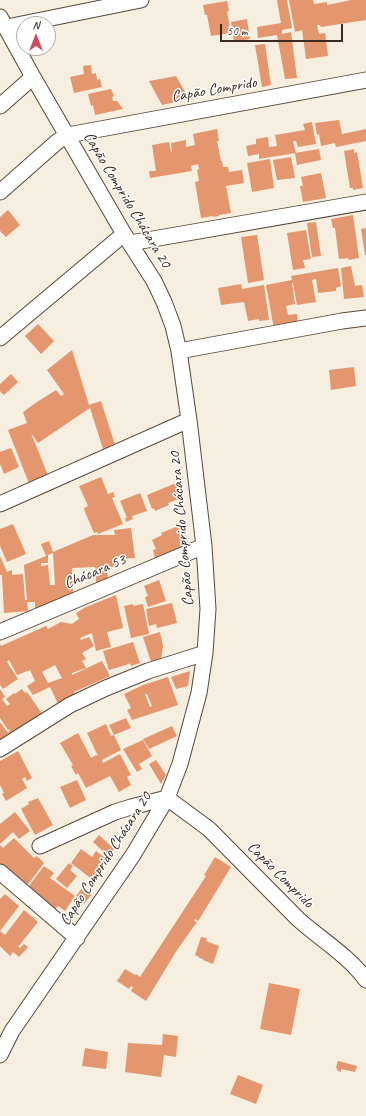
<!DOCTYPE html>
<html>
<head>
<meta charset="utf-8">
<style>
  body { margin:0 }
  #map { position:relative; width:366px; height:1116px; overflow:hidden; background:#f6eede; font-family:Caveat,sans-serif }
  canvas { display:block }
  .north { position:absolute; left:16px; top:16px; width:40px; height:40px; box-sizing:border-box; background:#fff; border:1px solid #b1aaa5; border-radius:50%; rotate:0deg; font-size:11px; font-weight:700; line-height:16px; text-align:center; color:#3b2a1e }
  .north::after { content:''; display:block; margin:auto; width:14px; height:18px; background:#d1495b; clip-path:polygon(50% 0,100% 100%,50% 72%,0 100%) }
  .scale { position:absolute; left:220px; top:24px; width:123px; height:18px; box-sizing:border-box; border:2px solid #3b2a1e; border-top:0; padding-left:5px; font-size:12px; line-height:14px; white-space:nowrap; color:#3b2a1e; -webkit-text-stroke:3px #fff; paint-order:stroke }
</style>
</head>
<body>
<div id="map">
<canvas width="366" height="1116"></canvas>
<div class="north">N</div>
<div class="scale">50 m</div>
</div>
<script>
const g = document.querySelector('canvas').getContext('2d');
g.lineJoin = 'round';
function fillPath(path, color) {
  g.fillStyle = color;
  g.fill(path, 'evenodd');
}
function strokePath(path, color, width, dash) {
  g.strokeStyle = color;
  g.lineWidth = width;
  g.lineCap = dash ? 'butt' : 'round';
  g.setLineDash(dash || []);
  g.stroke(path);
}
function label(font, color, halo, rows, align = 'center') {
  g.font = font + ' Caveat,sans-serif';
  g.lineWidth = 3;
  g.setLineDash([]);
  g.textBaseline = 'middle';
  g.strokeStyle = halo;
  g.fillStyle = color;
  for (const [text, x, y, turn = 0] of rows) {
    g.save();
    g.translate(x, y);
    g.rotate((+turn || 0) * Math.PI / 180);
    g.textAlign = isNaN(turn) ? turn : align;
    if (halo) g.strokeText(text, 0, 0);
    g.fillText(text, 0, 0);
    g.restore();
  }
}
const building = new Path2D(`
  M277,0H287L292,28L282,30V34L291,32L297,78L285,79L277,35L258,38L257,27L281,23Z
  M289,0H313L314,4L327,2V5L351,0H366V20L321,27L320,25H317L319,34L325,33L328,56L306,59L302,30L295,32Z
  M227,1L229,11H227L231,33L211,36L207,15H205L203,5Z
  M247,19L250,39L234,42L231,22Z
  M265,44L271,85L262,87L255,45Z
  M91,65L92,74L96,73L97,80L100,79L102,87L74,93L70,77L84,74L83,66Z
  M176,76L189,99L162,105L149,81Z
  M111,89L114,96L112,97L113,101H117L123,109L95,115L93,105L91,106L88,94Z
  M339,120L342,134L366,129V141L336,147L335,143L321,146L319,134L317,135L315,123Z
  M312,122L316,144L298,147L296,141H293L296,153L259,159V154L248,156L246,146L256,144V139L268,137L269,147L277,146L275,135L305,130L303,124Z
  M217,129L219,141H217L221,161H222L223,167H228L229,172L242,170L244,183L226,186L231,213L219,215V216L213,217V216L201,218L195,182L199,181L197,170L199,169L198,164L191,166L192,171L150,178L149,171H156L152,145L169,142L171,152H172L171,143L186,140V147L195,145L193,134Z
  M319,149L321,160L297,165L295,153Z
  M354,149V153L357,152L363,188L353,190V188H350L344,151Z
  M291,157L295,178L277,180L273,160Z
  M270,159L274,188L252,192L247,163Z
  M321,173L326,198L303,202L300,186H303L301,177Z
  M8,210L20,225L6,237L0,231V217Z
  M353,215L359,258L349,260L348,258L339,259L335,228H333L331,219Z
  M316,222L321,256L312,257L307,223Z
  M366,228V255H365L361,229Z
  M306,230L311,259L303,260L305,268L293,270L287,233Z
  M257,235L264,280L248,283L241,237Z
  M351,266L355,286L362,285L364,297L344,299L341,268Z
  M338,268L341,286L336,288V291L318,293L316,279L312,280L316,302L297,305L293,283H292L295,304L286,306L288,315L297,314L298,325L274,329L266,285L292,280L291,276Z
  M241,284L242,289L264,285L269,320L259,321V319L248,321L244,302L221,305L218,288Z
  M38,324L54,341L41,354L25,336Z
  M72,350L89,405L101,401L116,448L115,449L114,444L111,445L112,450L104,452L90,408L38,443L31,433L49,478L30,486L8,430L27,423L23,412L37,402L56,390L61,396L64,394L47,370Z
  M354,367L356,386L331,390L329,370Z
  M11,374L18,382L4,395L0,391V384Z
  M11,448L19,467L4,474L0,464V452Z
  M101,477L108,494L113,492L115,497L112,498L123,524L98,534L97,532L94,533L85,512L84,508L88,506L79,486Z
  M176,483L181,498L168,503L169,505L155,511L154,508L152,509L147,495Z
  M140,493L147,511L132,516L133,519L126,522L125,518H127L120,501Z
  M13,524L26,554L7,562L0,546V529Z
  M181,525L190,548L156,562L153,550L156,549L152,540L162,535L161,533Z
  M131,528L135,558L117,559L118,567H107L108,581L96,582L95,567L72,568L73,595L35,610V602H27L28,611L4,613L2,575H0V556L7,572L12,570V575L23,574L25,600H27L24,565L46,556L41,544L49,541L53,552L93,535H115L114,530ZM53,553L55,585H50L48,565L41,566V563H48V555Z
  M159,580L166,601L148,607L145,597L148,596L144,586Z
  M116,595L123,628L107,632L111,647L96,651L92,633L80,638L81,640L89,637L94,646L82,653L86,659L82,661L86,668L72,673V675L102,661L110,676L74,692L77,697L59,706L50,687L33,695L27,686L35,681L30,670L17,675L9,660L7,662L18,679L3,689L0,685V644L1,646L46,626L48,629L61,622L72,624L79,619L76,613L86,607ZM55,665L62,678L48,683L42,672Z
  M172,603L177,623L157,628L156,624L149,626L146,609Z
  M133,604V606L143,604L149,634L131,638L124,606Z
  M160,632L163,646L161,659L151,662L143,637Z
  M133,642L140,663L131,666L130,663L129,664L109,670L103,651Z
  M190,671L188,686L176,689L171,677Z
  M168,677L178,705L132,720L127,710L131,708L124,694L143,685ZM145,694H147L152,706L150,707Z
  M0,689L5,697L2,699L7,706L10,704L6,699L14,693L15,694L22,689L25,693L27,692L43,715L0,740V722L8,733L10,731L9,729L8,730L0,718Z
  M126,718L131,728L114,735L121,750L102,760L103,763L120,754L131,775L127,777L131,785L119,792L110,776L86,788L78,773L76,775L71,766L73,765L60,743L78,733L91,758L96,755L98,756L87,733L106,724L111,736L114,735L109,725Z
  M172,726L177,736L149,749L143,739Z
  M143,740L152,756L139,764L142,769L137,772L123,749Z
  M18,751L32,778L27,781L25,777L22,779L27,788L6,801L2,794L4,793L0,785V761Z
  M156,760L166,775L161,784L149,764Z
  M77,780L86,800L70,808L60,787Z
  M38,798L53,825L35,835L21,809L29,804L28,802Z
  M15,812L30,831L19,839L13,832L0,844V824Z
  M99,835L114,849L108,856L93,842Z
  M14,838L34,858L37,856L44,863L23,891L0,865V845L3,848Z
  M81,849L92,857L96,851L108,860L93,880L71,863Z
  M215,857L231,867L200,918L198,921L195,919L194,921L197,922L177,950L146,1001L131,991L133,987L131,986L129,989L117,981L125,969L135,975L136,974L140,977L206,876L204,875Z
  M69,863L73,866L70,870L77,876L67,888L56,879Z
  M44,866L54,873L50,878L75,896L65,911L58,906L53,912L25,891Z
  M83,887L92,894L84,904L75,897Z
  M5,894L19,906L0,931V899Z
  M24,910L38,922L18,947L20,948L24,944L28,947L19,957L13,952L10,956L0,946V931L5,935Z
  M201,937L207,938L206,941L219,946L213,964L203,960V959L199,958V957L195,955Z
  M269,983L300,989L291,1035L260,1029Z
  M163,1034L178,1036L176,1057L164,1055L161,1077L125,1072L128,1043L162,1045Z
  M85,1048L108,1052L106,1069L82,1066Z
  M338,1061L357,1066L355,1072L341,1069V1072L338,1071L336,1067Z
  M238,1075L263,1085L256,1104L230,1094Z`);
const minor = new Path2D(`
  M0,17L33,77L124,234L154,281L164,302L173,326L179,351L189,420L204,546L208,609L205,653L199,693L180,764L167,798L133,855L12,1031L0,1055
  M7,27L141,0
  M0,106L33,77
  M0,192L58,141L68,135L366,80
  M130,243L366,202
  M0,338L124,234
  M179,351L342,321L366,318
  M0,504L189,420
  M0,632L204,546
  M0,749L70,705L106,688L148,671L205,653
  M40,846L115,812L131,807L167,798L209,829L298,919C319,938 350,957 366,980
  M0,872L77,938`);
const streetNames = [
  ["Capão Comprido",214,90,-10],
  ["Capão Comprido Chácara 20",127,200,59],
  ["Capão Comprido Chácara 20",182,529,-95],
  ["Chácara 53",95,572,-23],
  ["Capão Comprido Chácara 20",106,859,-57],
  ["Capão Comprido",280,875,45]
];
fillPath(building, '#e4966e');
strokePath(minor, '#57473b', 17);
strokePath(minor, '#fff', 15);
label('16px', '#3b2a1e', '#fff', streetNames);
</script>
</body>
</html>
